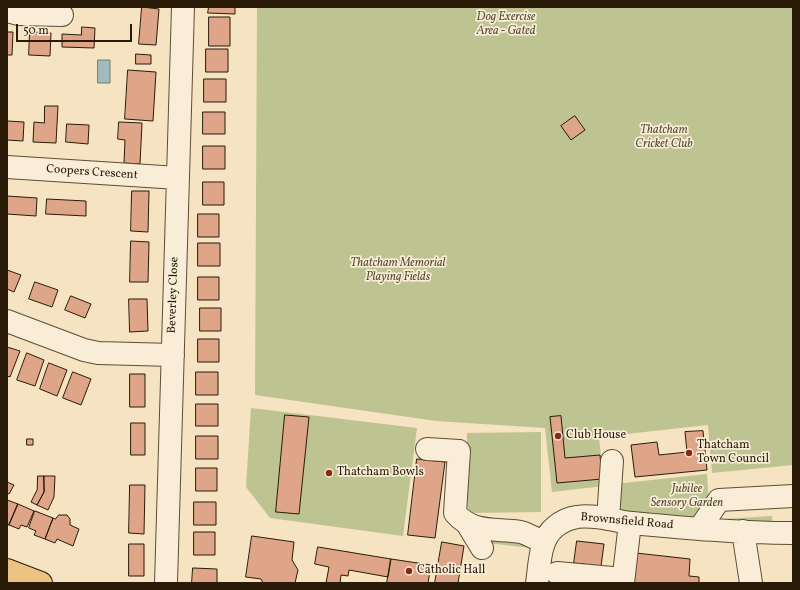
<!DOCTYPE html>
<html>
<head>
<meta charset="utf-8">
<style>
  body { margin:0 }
  #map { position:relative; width:800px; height:590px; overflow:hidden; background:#f6e3c2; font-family:Vollkorn,serif }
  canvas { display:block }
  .frame { position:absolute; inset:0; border:8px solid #291b08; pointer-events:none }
  .scale { position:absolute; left:16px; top:24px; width:116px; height:18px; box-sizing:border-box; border:2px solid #291b08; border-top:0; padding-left:5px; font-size:12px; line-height:14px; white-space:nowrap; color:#291b08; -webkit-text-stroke:3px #f9edd7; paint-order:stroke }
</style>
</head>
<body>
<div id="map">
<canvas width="800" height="590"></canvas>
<div class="frame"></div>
<div class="scale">50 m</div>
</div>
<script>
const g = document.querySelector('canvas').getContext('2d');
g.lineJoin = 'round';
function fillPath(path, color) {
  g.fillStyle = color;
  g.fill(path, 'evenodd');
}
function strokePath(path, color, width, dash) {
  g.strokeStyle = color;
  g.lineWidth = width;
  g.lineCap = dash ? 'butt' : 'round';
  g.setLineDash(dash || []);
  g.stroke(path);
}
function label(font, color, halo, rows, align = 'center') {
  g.font = font + ' Vollkorn,serif';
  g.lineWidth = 3.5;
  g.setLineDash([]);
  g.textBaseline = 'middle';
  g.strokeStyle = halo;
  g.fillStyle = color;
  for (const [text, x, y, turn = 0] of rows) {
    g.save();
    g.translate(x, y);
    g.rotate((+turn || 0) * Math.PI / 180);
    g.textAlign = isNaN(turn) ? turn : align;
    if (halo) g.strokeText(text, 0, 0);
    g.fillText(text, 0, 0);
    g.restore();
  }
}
const green = new Path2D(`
  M257,7H793V465L712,473L708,425L599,437L604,486L552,492L545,428L436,421L255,395Z
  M251,408L417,428L403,536L270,518L246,487Z
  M541,432V512L468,513L467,433Z
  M707,474L709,504L695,519L618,513L615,484Z
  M772,516L773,528L723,523V519Z
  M479,532L522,536L532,548L486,543Z`);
const water = new Path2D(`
  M98,60H110V83H98Z`);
const building = new Path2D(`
  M142,7L159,9L156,45L139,44Z
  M209,7H235V14L208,13Z
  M209,17H230V46H209Z
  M82,27L95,28L94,48L62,47V34L81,35Z
  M7,32H13L12,55H7Z
  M30,32L51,33L50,56L29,55Z
  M206,49H228V72H206Z
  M136,54L151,55V64H136Z
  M128,70L156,72L153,121L125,119Z
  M204,79H226V102H204Z
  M45,106H58L56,143L33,142L34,122L44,123Z
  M203,112H225V134H203Z
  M575,116L585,130L571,140L561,126Z
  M7,121L24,122L23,141L7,140Z
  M119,122L142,123L140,164L124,163L125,140L118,139Z
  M67,124L89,125L88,144L66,142Z
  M203,146H225V169H203Z
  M203,182H224V205H203Z
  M132,191H149L148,232L131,231Z
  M7,196L37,198L36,216L7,214Z
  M47,199L86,201V216L46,214Z
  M198,214H219V237H198Z
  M131,241L149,242L148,282H130Z
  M198,243H220V266H198Z
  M7,270L21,275L14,292L7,289Z
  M198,277H219V300H198Z
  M35,282L58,290L52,307L29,299Z
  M71,296L91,304L85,318L65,310Z
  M129,299H147L148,331L130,332Z
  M200,308H221V331H200Z
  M198,339H219V362H198Z
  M7,347L20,351L10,377L7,376Z
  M27,353L44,360L35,386L17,380Z
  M49,363L67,370L57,396L40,389Z
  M73,372L91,379L81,405L63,398Z
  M196,372H218V395H196Z
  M130,374H145V407H130Z
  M196,404H218V426H196Z
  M285,415L309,417L299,514L276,512Z
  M561,416L565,458L600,455L602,479L557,483L550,417Z
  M131,423H145V455H131Z
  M703,431L707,470L635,477L631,445L657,442L659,455L687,452L685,432Z
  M196,436H218V459H196Z
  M27,439H33V445H27Z
  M417,459L445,462L435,538L408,535Z
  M196,468H217V491H196Z
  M38,476H44V492L37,505L31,502L37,490Z
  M44,476H55L54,497L48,510L37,505L44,492Z
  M7,482L14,485L9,494L7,493Z
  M130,485H145L144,534L129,533Z
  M7,500L18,504L9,525L7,524Z
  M194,502H216V525H194Z
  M18,504L34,511L27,527L21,525L19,529L9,525Z
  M35,511L53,518L45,539L34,535L36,531L29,528Z
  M59,515H67L70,519V525L79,529L73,546L57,539L55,543L45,539L53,518L55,519Z
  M194,532H215V555H194Z
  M252,536L294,542L292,560L298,570L295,583H263L261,579L246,577Z
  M577,541L604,544L601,566L574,563Z
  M442,542L464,546L458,583H435Z
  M129,544H144V576H129Z
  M318,547L391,559L388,577L349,570L348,576L341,575L340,583H326L329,567L315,564Z
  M636,553L690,559L689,576L699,577V583H634Z
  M391,559L431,565L428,583H387Z
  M193,568L217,569V583H192Z`);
const minor = new Path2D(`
  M7,11L18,14L62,15
  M7,167L178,178
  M7,321L84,350L98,353L173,355
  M427,449L459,451L455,513C473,534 495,528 521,532C528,534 536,539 543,542
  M608,519L612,461
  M468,525L482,548
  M700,528L719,500L793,496
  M743,531L751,583
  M557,573L623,579
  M166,583L183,7
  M537,583C540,564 539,540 555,527C561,522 570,518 577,517C595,514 614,521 632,523C685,528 739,533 793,533
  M623,583L630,523`);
const major = new Path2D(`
  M7,570L41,583`);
const markers = [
  [558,436,4,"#8f2418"],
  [689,453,4,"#8f2418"],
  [329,473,4,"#8f2418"],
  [409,571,4,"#8f2418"]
];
const parkNames = [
  ["Dog Exercise",506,18],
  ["Area - Gated",506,32],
  ["Thatcham",664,131],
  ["Cricket Club",664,145],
  ["Thatcham Memorial",398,264],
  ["Playing Fields",398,278],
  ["Jubilee",687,490],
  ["Sensory Garden",687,504]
];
const streetNames = [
  ["Coopers Crescent",92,173,4],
  ["Beverley Close",174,295,-88],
  ["Brownsfield Road",627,522,5]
];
const poiNames = [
  ["Club House",566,436],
  ["Thatcham",697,446],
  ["Town Council",697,460],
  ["Thatcham Bowls",337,473],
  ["Catholic Hall",417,571]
];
fillPath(green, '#bec392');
fillPath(water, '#a2bbbe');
strokePath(water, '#727b75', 1);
fillPath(building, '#dfa589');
strokePath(building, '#291b08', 1);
strokePath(minor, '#5c4d36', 24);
strokePath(major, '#291b08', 24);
strokePath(minor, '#f9edd7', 22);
strokePath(major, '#ebc281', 22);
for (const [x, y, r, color] of markers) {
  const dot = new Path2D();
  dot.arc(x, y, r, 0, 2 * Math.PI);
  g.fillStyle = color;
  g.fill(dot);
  strokePath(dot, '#f9edd7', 1.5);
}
label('italic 12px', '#564d31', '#f9edd7', parkNames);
label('12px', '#291b08', '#f9edd7', streetNames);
label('12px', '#291b08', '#f9edd7', poiNames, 'left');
</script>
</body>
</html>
